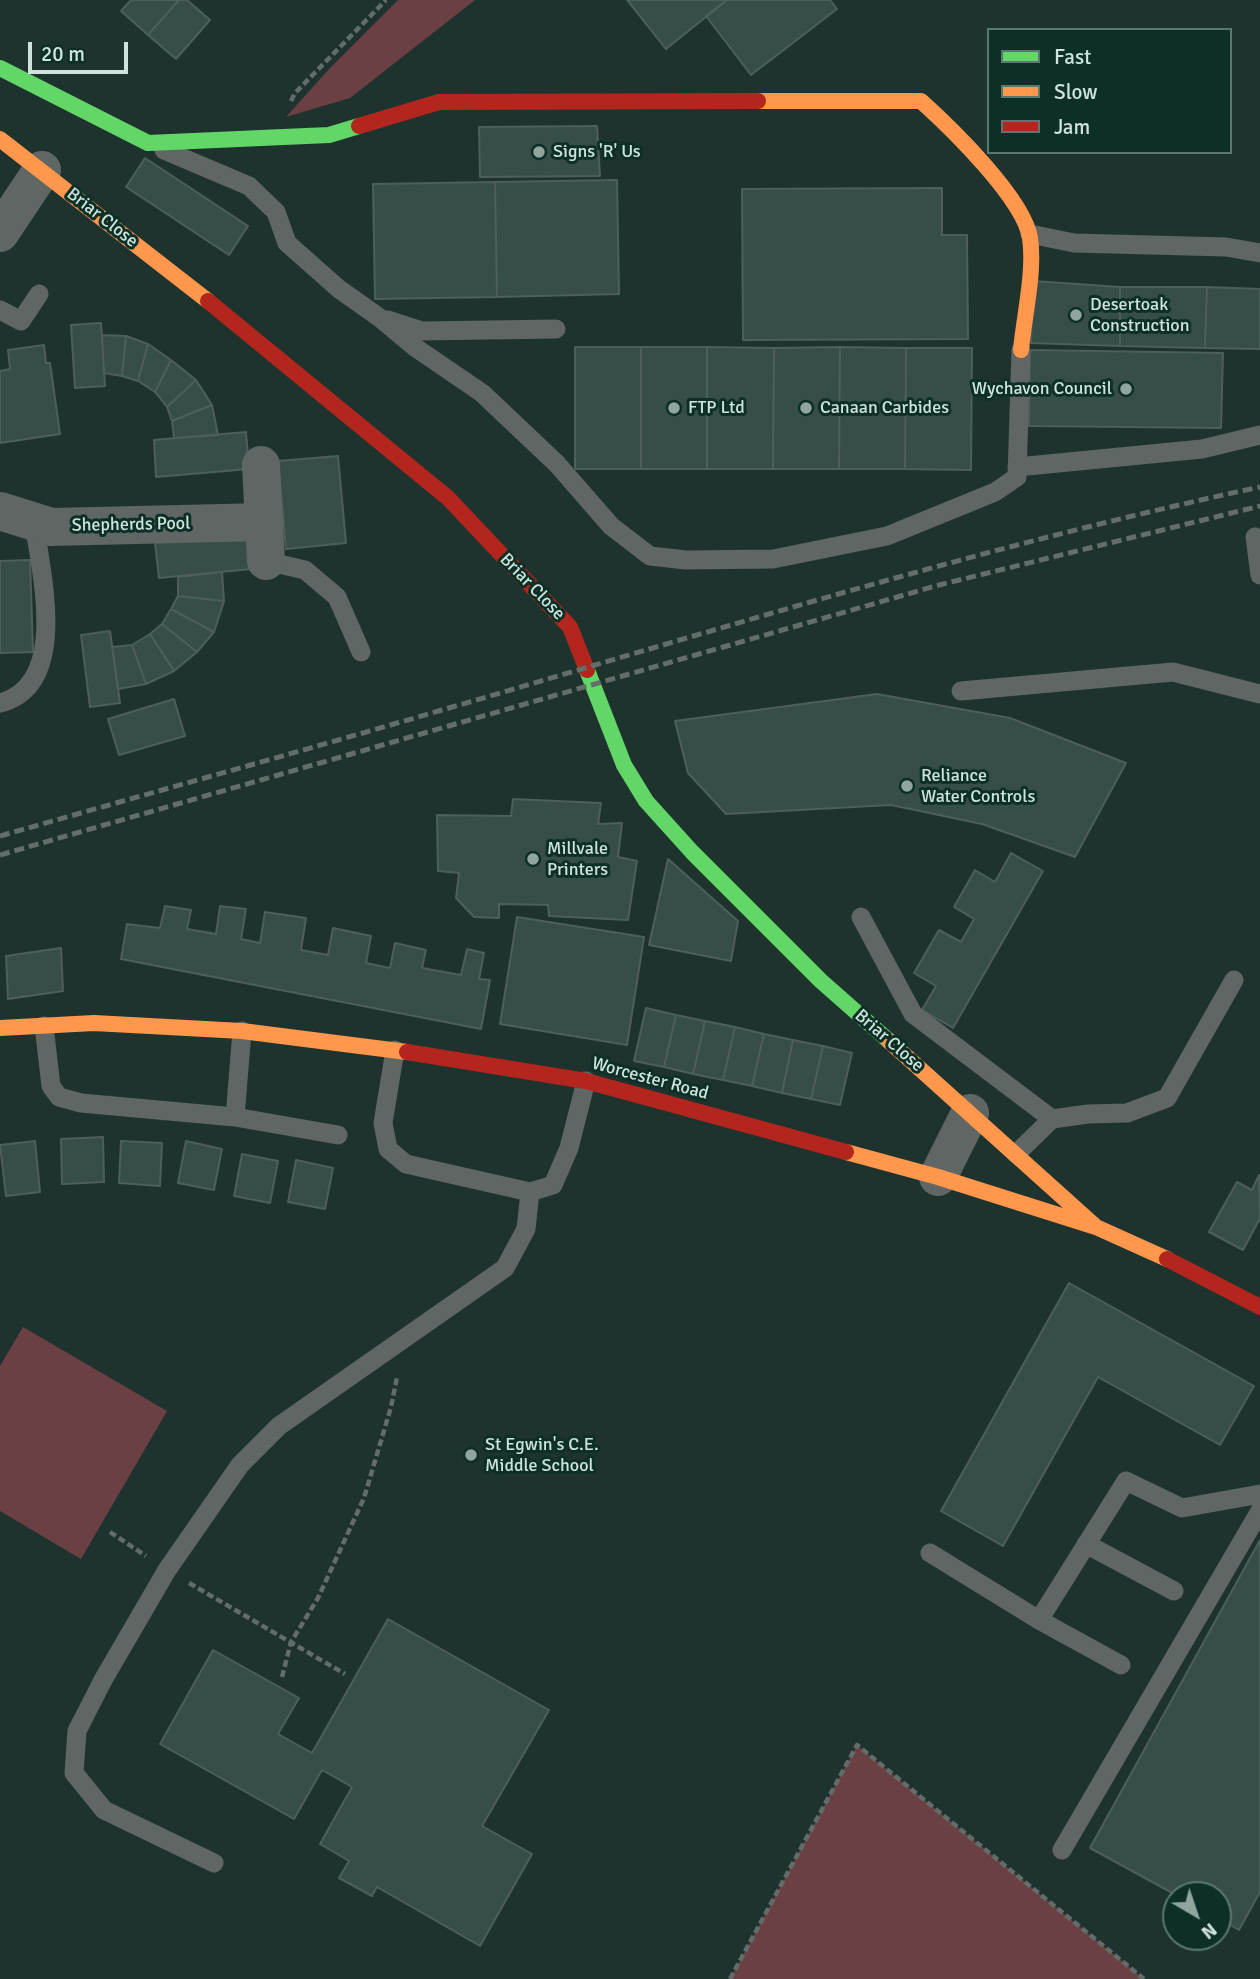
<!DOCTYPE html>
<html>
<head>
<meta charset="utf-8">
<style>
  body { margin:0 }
  #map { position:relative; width:1260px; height:1979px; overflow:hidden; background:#1f332e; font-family:Signika,sans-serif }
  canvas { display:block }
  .legend { position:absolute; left:987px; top:28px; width:245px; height:126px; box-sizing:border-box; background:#0c3028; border:2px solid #5a7770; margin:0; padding:9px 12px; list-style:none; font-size:21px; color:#cfe2dc }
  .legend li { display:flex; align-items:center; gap:14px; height:35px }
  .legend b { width:35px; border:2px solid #5a7770 }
  .north { position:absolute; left:1162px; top:1881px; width:70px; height:70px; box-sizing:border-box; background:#0c3028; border:2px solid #5a7770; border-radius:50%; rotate:141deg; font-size:19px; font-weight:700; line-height:28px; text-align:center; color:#cfe2dc }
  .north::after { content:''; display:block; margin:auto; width:24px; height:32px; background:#91a59f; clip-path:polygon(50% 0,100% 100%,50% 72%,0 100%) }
  .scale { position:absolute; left:28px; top:42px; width:100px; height:32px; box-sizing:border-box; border:4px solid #cfe2dc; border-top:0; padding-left:9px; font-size:21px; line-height:24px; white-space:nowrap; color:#cfe2dc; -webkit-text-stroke:5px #0c3028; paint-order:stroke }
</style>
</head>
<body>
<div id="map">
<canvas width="1260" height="1979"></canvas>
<ul class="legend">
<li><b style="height:9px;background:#63d668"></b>Fast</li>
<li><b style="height:9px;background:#ff974d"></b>Slow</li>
<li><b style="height:9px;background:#b3261e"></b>Jam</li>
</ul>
<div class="north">N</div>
<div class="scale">20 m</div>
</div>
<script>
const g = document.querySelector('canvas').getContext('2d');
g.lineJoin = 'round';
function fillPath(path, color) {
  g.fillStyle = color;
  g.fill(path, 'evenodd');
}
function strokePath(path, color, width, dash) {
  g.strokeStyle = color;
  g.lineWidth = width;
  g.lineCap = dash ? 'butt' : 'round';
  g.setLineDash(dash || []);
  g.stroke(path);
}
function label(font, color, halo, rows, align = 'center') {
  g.font = font + ' Signika,sans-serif';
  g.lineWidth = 6;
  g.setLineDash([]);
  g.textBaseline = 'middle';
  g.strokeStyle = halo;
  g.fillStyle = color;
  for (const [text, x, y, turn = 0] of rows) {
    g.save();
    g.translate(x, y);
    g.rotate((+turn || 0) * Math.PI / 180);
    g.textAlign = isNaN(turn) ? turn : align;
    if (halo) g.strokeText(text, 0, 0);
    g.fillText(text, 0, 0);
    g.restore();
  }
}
const green = new Path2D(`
  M398,0H475L350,98L286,117L329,69Z
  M23,1327L167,1411L81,1559L0,1511V1366Z
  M857,1745L1144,1979H730Z`);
const building = new Path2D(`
  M131,0H179L148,35L121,11Z
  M179,0H187L210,20L176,59L148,35Z
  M627,0H727L666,49Z
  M727,0H830L837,9L751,75L706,16Z
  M597,126L600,176L480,177L479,127Z
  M145,158L248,226L229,255L126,187Z
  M617,180L619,294L497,297L495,182Z
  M495,182L497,297L375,299L373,184Z
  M942,188V235H967L968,339L743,340L742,189Z
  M1033,281L1120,287V346L1031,343Z
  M1120,287H1207L1205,348L1120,346Z
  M1207,287L1260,289V349L1205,348Z
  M101,323L105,386L75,388L71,325Z
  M102,335L126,336L122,376L104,373Z
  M126,336L148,344L138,381L122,376Z
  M148,344L171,360L155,392L138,381Z
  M44,345L46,363H50L60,434L0,443V371L10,369L8,350Z
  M575,347H641V469H575Z
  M641,347H707V469H641Z
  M707,347L774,348L773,469H707Z
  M840,347L839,469H773L774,348Z
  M840,347L906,348L905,469H839Z
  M906,348H972L971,470L905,469Z
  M1030,350L1223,353L1221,428L1029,426Z
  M171,360L196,380L167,407L155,392Z
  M196,380L212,405L172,421L167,407Z
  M212,405L218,435L174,438L172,421Z
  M246,432L249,469L156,477L154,440Z
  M338,456L346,543L286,549L278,461Z
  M247,534L251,569L159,578L155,543Z
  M30,560L33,652L0,653V561Z
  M222,572L224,601L178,596V577Z
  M178,596L224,601L214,632L171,609Z
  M171,609L214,632L197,652L162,624Z
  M162,624L197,652L174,671L150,634Z
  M110,631L120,703L90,707L81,635Z
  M150,634L174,671L146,684L132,645Z
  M132,645L146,684L118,689L112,647Z
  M877,694L1010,718L1126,763L1075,857L982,824L891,805L726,814L688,773L675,721Z
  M174,699L185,736L119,755L108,719Z
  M513,799L601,803L598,824L622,823L618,857L637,861L628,920L549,916L548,905L499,904V918L474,917L456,898L459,873L438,871L437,815L511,816Z
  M1011,853L1043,871L953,1028L922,1010L936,986L914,973L939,930L961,942L974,919L954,907L975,870L995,882Z
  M668,859L738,921L731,961L649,945Z
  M165,906L191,910L187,929L216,934L220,906L246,909L241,939L260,943L265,912L306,918L301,950L328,955L333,928L371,936L366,963L390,968L395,943L426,950L422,968L461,975L467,949L484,953L479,979L490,980L481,1029L121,959L127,924L160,928Z
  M517,917L644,937L627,1045L500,1024Z
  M61,948L63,991L8,999L6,956Z
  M646,1008L676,1015L664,1067L634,1061Z
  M676,1015L705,1021L693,1074L664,1067Z
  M705,1021L735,1027L723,1080L693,1074Z
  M735,1027L764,1034L752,1086L723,1080Z
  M764,1034L793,1040L782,1093L752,1086Z
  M793,1040L823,1046L811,1099L782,1093Z
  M823,1046L852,1053L840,1105L811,1099Z
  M103,1137L104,1182L62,1184L61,1139Z
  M35,1141L40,1192L6,1196L0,1145Z
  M121,1141L162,1143L160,1186L119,1183Z
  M186,1141L222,1149L214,1190L178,1183Z
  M242,1154L278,1161L270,1203L234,1196Z
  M296,1160L333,1168L325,1209L288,1202Z
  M1259,1175L1260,1218L1243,1250L1209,1232L1237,1182L1252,1190Z
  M1069,1283L1254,1386L1220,1445L1098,1377L1003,1546L941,1511Z
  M1260,1540V1892L1239,1930L1218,1918V1895H1176L1090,1848Z
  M388,1619L549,1710L482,1826L532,1854L480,1946L377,1887L372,1896L339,1878L349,1861L320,1844L352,1787L322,1770L294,1819L160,1744L213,1650L299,1698L278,1734L312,1753Z`);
const path = new Path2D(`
  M291,101L295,93L386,0
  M110,1532L146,1556
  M189,1583L345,1674
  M282,1677L291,1642L318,1598L364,1498L391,1407L397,1377
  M730,1979L857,1745L1144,1979`);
const lane = new Path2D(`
  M164,150L249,186L276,212L287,243L339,289L380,318L416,348L482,393L557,464L611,526L650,556L686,560L773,559L887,536L995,492L1017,477L1021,350
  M1030,234L1074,243L1226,247L1260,253
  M0,310L21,321L39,294
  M388,320L422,331L556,329
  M1017,467L1202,449L1260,435
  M1255,537L1260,575
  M266,561L305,570L337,597L361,652
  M961,691L1173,672L1260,694
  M0,703C70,685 41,574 34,522
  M861,917L913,1014L1052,1119
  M44,1026L51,1086L59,1097L81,1103L235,1117L338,1135
  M395,1050L383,1123L388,1149L406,1164L530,1192L553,1185L569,1148L586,1081
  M235,1117L242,1031
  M1016,1154L1052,1119L1088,1114L1127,1113L1167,1098L1234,980
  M1086,1544L1174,1591
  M930,1553L1039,1620L1126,1481L1182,1508L1260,1494
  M1039,1620L1121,1665
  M1062,1850L1260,1511
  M214,1863L104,1810L74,1773L77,1731L103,1680L167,1570L240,1465L279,1426L505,1268L526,1229L530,1192`);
const street = new Path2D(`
  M0,233L42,170
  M261,465L266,561
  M0,511L51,527L265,522
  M938,1177L970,1113`);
const fast = new Path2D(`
  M0,68L148,143L329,135L359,126
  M587,670L624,765L646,801L692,852L821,981L889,1041`);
const slow = new Path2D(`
  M758,101H921C951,128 1024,199 1030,238C1035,272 1024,316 1021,350
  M0,139L208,301
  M0,1028L94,1023L242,1031L407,1052
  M889,1041L1096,1227
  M846,1152L938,1177L1096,1227L1167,1259`);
const jam = new Path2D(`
  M359,126L439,102L758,101
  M208,301L448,498L570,627L587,670
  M407,1052L586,1081L846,1152
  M1167,1259L1260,1307`);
const rail = new Path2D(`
  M0,836C147,794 295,753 442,710C714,631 983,546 1260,487
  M0,855L939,585L1260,506`);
const markers = [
  [539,152,7,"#91a59f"],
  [1076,315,7,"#91a59f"],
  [1126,389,7,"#91a59f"],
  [674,408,7,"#91a59f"],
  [806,408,7,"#91a59f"],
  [907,786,7,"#91a59f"],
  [533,859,7,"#91a59f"],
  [471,1455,7,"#91a59f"]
];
const poiNames = [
  ["Signs 'R' Us",553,152],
  ["Desertoak",1090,305],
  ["Construction",1090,326],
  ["Wychavon Council",1112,389,"right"],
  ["FTP Ltd",688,408],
  ["Canaan Carbides",820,408],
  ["Reliance",921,776],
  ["Water Controls",921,797],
  ["Millvale",547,849],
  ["Printers",547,870],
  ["St Egwin's C.E.",485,1445],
  ["Middle School",485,1466]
];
const streetNames = [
  ["Briar Close",102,218,38],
  ["Shepherds Pool",131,525,-1],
  ["Briar Close",532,587,46],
  ["Briar Close",889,1041,41],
  ["Worcester Road",650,1079,15]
];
fillPath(green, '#6a4044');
fillPath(building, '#374e48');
strokePath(building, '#4e5e5a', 2);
strokePath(path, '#626c69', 4.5, [7, 3.5]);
strokePath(lane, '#5f6664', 19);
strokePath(street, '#5f6664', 38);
strokePath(fast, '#63d668', 16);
strokePath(slow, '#ff974d', 16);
strokePath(jam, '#b3261e', 16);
strokePath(rail, '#636e6a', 5, [10, 5]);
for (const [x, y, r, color] of markers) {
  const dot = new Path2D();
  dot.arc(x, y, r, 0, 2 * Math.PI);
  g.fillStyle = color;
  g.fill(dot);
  strokePath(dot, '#0c3028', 2.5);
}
label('18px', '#cfe2dc', '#0c3028', poiNames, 'left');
label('18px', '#cfe2dc', '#0c3028', streetNames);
</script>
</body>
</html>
